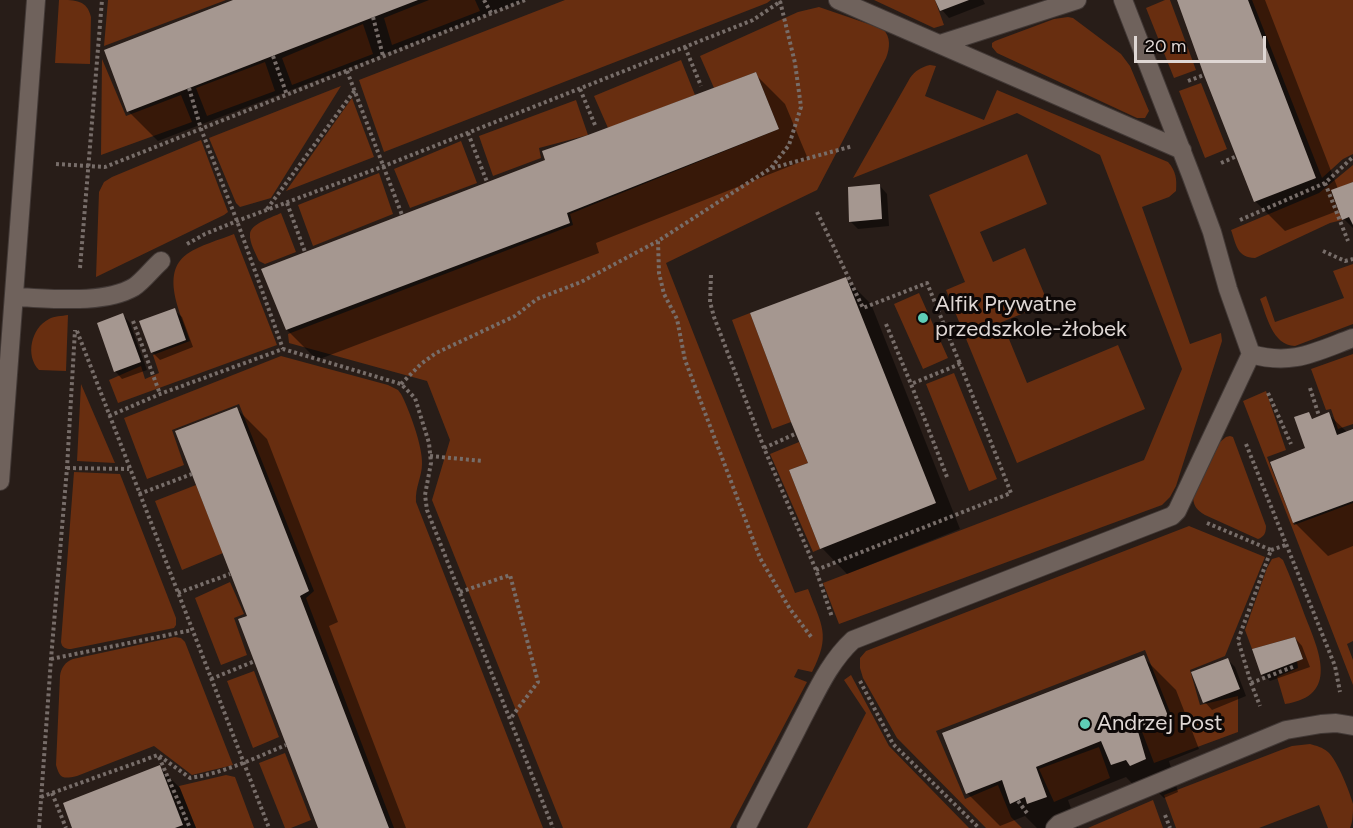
<!DOCTYPE html>
<html>
<head>
<meta charset="utf-8">
<style>
  body { margin:0 }
  #map { position:relative; width:1353px; height:828px; overflow:hidden; background:#281d18; font-family:Figtree,sans-serif }
  canvas { display:block }
  .scale { position:absolute; left:1134px; top:36px; width:132px; height:27px; box-sizing:border-box; border:3px solid #dfd7d4; border-top:0; padding-left:8px; font-size:18px; line-height:21px; white-space:nowrap; color:#dfd7d4; -webkit-text-stroke:4px #0d0807; paint-order:stroke }
</style>
</head>
<body>
<div id="map">
<canvas width="1353" height="828"></canvas>
<div class="scale">20 m</div>
</div>
<script>
const g = document.querySelector('canvas').getContext('2d');
g.lineJoin = 'round';
function fillPath(path, color) {
  g.fillStyle = color;
  g.fill(path, 'evenodd');
}
function strokePath(path, color, width, dash) {
  g.strokeStyle = color;
  g.lineWidth = width;
  g.lineCap = dash ? 'butt' : 'round';
  g.setLineDash(dash || []);
  g.stroke(path);
}
function label(font, color, halo, rows, align = 'center') {
  g.font = font + ' Figtree,sans-serif';
  g.lineWidth = 6;
  g.setLineDash([]);
  g.textBaseline = 'middle';
  g.strokeStyle = halo;
  g.fillStyle = color;
  for (const [text, x, y, turn = 0] of rows) {
    g.save();
    g.translate(x, y);
    g.rotate((+turn || 0) * Math.PI / 180);
    g.textAlign = isNaN(turn) ? turn : align;
    if (halo) g.strokeText(text, 0, 0);
    g.fillText(text, 0, 0);
    g.restore();
  }
}
const green = new Path2D(`
  M59,0C76,0 87,0 91,17L90,64L55,63Z
  M108,0H226L104,46Z
  M429,0H475L480,11L392,45L384,18Z
  M565,0H771L767,3L384,152L359,80Z
  M874,0H935L944,25L934,28Z
  M1165,0H1170L1196,70L1174,78L1146,8Z
  M1252,0H1353V154L1343,159L1322,178Z
  M819,7L883,29C891,37 890,48 886,58L817,190L666,263L795,593L808,589C822,626 831,635 812,672L798,669L794,677L807,682L730,828H563L432,500L450,440L427,381L289,343L288,334L573,225L570,214L779,129L756,72L714,88L700,56L798,12Z
  M1068,17L1073,18L1121,54L1130,66L1149,111L1145,118H1137L997,53L992,47V43L995,41L1054,19Z
  M363,24L373,54L292,85L282,58Z
  M102,59L126,116L181,95L192,122L101,155Z
  M681,60L695,95L608,128L594,96Z
  M265,62L275,91L207,116L196,88Z
  M930,65L936,66L925,96L984,120L997,90L1168,162C1176,171 1177,179 1176,191L1169,197L1142,207L1190,344L1221,333L1222,341L1176,486L1170,497L1162,505L839,624L823,583L1144,460L1182,369L1100,155L1017,113L853,178L910,78C915,71 921,67 930,65Z
  M1201,83L1227,149L1205,158L1179,91Z
  M341,86L271,198L240,207L236,203L209,138Z
  M352,98L374,157L286,191Z
  M576,100L588,135L539,148L541,158L493,176L479,136Z
  M201,140L228,212L224,215L96,277L99,192L104,182L112,177Z
  M461,141L477,183L410,208L394,169Z
  M1027,154L1047,204L980,232L993,262L1025,248L1048,303L1002,322L1027,383L1118,345L1145,409L1017,463L946,290L965,282L929,195Z
  M1353,165V182L1331,191L1342,220L1330,223L1255,258C1237,258 1236,244 1231,230L1319,193Z
  M379,173L393,214L313,246L298,205Z
  M281,213L296,252L265,264L259,261C256,254 249,242 250,234C250,224 273,217 281,213Z
  M234,234L277,345L118,403L109,380L141,366L145,379L159,373L153,355L190,341C182,316 159,274 187,254C200,245 219,240 234,234Z
  M1353,264V324L1295,346C1272,345 1267,316 1260,299L1266,296L1275,322L1344,298L1333,271Z
  M919,293L948,358L923,369L894,304Z
  M750,313L791,422L772,429L732,320Z
  M68,315L66,371L39,370C25,356 31,328 49,319C54,316 62,316 68,315Z
  M1353,354V424L1338,429L1331,409L1326,410L1311,369Z
  M281,356L388,385L398,390L401,394C409,409 423,447 422,464C422,477 415,487 416,502L543,828H394L306,598L314,591L239,404L172,430L184,465L147,479L124,418Z
  M954,373L997,479L969,491L926,384Z
  M81,384L115,463L77,461Z
  M1266,391L1286,450L1267,457L1294,525L1353,503V641L1347,644L1353,660V685L1243,401Z
  M1230,436L1233,437L1266,526C1266,533 1264,537 1258,539L1205,515C1197,510 1194,507 1193,498L1220,442L1226,437Z
  M799,442L808,463L789,470L820,549L813,552L770,454Z
  M74,472L120,474L176,618V625L174,628L71,649C66,649 62,648 61,642Z
  M196,485L223,553L182,570L155,501Z
  M1189,526L1265,557L1225,656L1190,670L1200,705L1238,696V732L1154,763L1141,729L1172,717L1145,650L936,731L965,799L998,785L1011,817L1022,828H986L897,738L863,678L860,668V658L866,651Z
  M1279,557L1283,560C1291,578 1298,597 1305,616C1319,651 1340,696 1285,704L1277,677L1298,668L1297,661L1303,659L1295,637L1252,649L1245,630L1267,568L1272,559Z
  M230,582L244,614L234,618L247,655L221,665L195,598Z
  M175,637L181,638L185,642L233,765L192,775L154,746L77,776C63,779 60,779 56,765L60,676C61,668 65,662 73,659Z
  M254,671L279,737L253,748L227,681Z
  M851,675L889,746L969,828H807L866,713L844,680Z
  M1310,744C1317,746 1322,747 1328,752C1337,760 1350,792 1353,804C1353,812 1353,822 1350,828H1328L1319,805L1259,828H1176L1164,795L1281,750L1292,746Z
  M1099,747L1110,778L1054,802L1039,769Z
  M285,753L311,820L291,828H285L259,763Z
  M226,775L235,777L254,828H196L179,786Z
  M1153,800L1163,828H1088Z`);
const shadow = new Path2D(`
  M237,0H525L158,141L128,111Z
  M937,0H983L985,4L949,18L942,10Z
  M1178,0H1265L1338,189L1353,183V228L1344,219L1340,210L1285,231L1255,201Z
  M755,74L785,104L808,159L596,243L599,253L317,360L287,330L547,161Z
  M880,186L887,194L889,226L858,229L850,221Z
  M846,279L871,304L960,529L847,574L822,548L791,471L810,463Z
  M174,310L182,317L193,347L160,360L152,352Z
  M123,315L130,323L147,370L122,379L115,371Z
  M237,409L267,439L338,622L329,626L406,828H320L249,617Z
  M1308,414L1314,420L1328,414L1348,433L1353,431V546L1328,556L1295,523L1272,463L1307,449Z
  M1295,638L1302,646L1310,667L1270,681L1262,674Z
  M1143,657L1176,690L1199,749L1169,761L1178,792L1164,798L1159,793L1145,797L1126,777L1068,800L1078,828H1037L1025,816L1000,826L967,793Z
  M1227,659L1235,667L1246,696L1212,710L1205,702Z
  M159,767L180,788L196,828H74Z`);
const building = new Path2D(`
  M233,0H418L127,112L104,50Z
  M935,0H969L940,11Z
  M1177,0H1248L1316,178L1254,202L1204,75Z
  M756,72L779,129L567,213L570,223L286,330L261,269L545,160L542,151L588,135Z
  M1353,182V225L1349,217L1342,220L1331,190Z
  M880,184L882,219L849,222L848,187Z
  M846,277L936,503L820,549L789,470L808,463L791,422L750,313Z
  M175,308L186,340L151,353L139,321Z
  M123,313L141,362L114,372L97,323Z
  M237,407L309,591L300,596L389,828H318L238,619L247,616L175,431Z
  M1309,412L1312,419L1329,412L1337,435L1353,429V501L1293,523L1270,462L1305,448L1294,417Z
  M1295,637L1303,659L1261,675L1252,649Z
  M1144,655L1168,716L1137,728L1146,759L1130,766L1126,760L1111,765L1101,741L1036,767L1047,797L1027,804L1025,797L1010,804L1002,780L966,794L942,733Z
  M1228,658L1240,689L1203,703L1191,672Z
  M160,765L183,825L175,828H72L63,803Z`);
const path = new Path2D(`
  M484,0L491,13
  M780,1L795,63L801,107L789,145L771,168L658,241L659,273L664,294L677,319L685,360L760,558L790,609L812,638
  M373,17L383,56
  M685,47L701,86
  M273,56L287,95
  M347,71L402,215
  M1188,81L1204,75
  M189,88L201,129L237,221L283,349
  M580,89L595,125
  M468,133L487,182
  M1221,163L1237,156
  M56,164L105,167L525,0
  M772,168L853,146
  M1325,183L1348,241
  M287,203L305,252
  M267,209L355,90
  M817,212L863,308L927,283L960,364
  M1240,220L1325,183L1353,157
  M187,244L205,234L237,221L384,166L753,20L781,1
  M1323,251L1345,261L1353,259
  M80,268L102,0
  M711,275L710,302L714,317L764,448L816,570L832,617
  M133,321L160,394
  M886,324L911,384
  M77,331L269,828
  M401,384L421,364L436,353L515,316L537,299L581,282L658,241
  M1310,388L1319,416
  M1268,393L1291,444
  M109,416L160,394L283,349L401,384L415,398L429,443L431,463L425,495L427,510L553,828
  M1246,444L1335,666L1340,692
  M764,448L795,434
  M430,456L483,461
  M67,468L129,469
  M139,494L192,474
  M1207,523L1271,550L1238,640L1251,683L1260,706
  M1271,550L1286,545
  M816,570L1011,493L960,364L911,384L947,477
  M460,592L510,575L538,682L510,719
  M178,593L230,574
  M51,659L192,630
  M211,679L255,661
  M860,681L893,744L979,828
  M1251,683L1295,666
  M159,757L190,828
  M52,793L66,828
  M41,797L158,755L190,778C224,773 255,758 286,745
  M1018,801L1027,813
  M1165,815L1170,828
  M39,828L51,659L67,468L75,330`);
const minor = new Path2D(`
  M838,0L1182,150
  M940,44L1077,0
  M14,297C49,298 103,305 134,287C143,281 152,269 161,261
  M1251,354C1292,366 1315,352 1353,338
  M0,481L36,0
  M746,828C764,792 783,757 801,721C816,693 829,662 853,640L1172,516L1177,511L1251,354L1228,289L1212,232L1191,175L1123,0
  M1055,828L1059,824L1286,730L1321,724L1336,723L1353,726`);
const markers = [
  [923,318,6,"#5eceb7"],
  [1085,724,6,"#5eceb7"]
];
const poiNames = [
  ["Alfik Prywatne",935,305],
  ["przedszkole-żłobek",935,330],
  ["Andrzej Post",1097,724]
];
fillPath(green, '#682e10');
fillPath(shadow, '#0007');
fillPath(building, '#a59790');
strokePath(minor, '#423936', 20);
strokePath(path, '#776d69', 4, [3, 3]);
strokePath(minor, '#6f625c', 18);
for (const [x, y, r, color] of markers) {
  const dot = new Path2D();
  dot.arc(x, y, r, 0, 2 * Math.PI);
  g.fillStyle = color;
  g.fill(dot);
  strokePath(dot, '#0d0807', 2);
}
label('22px', '#dfd7d4', '#0d0807', poiNames, 'left');
</script>
</body>
</html>
